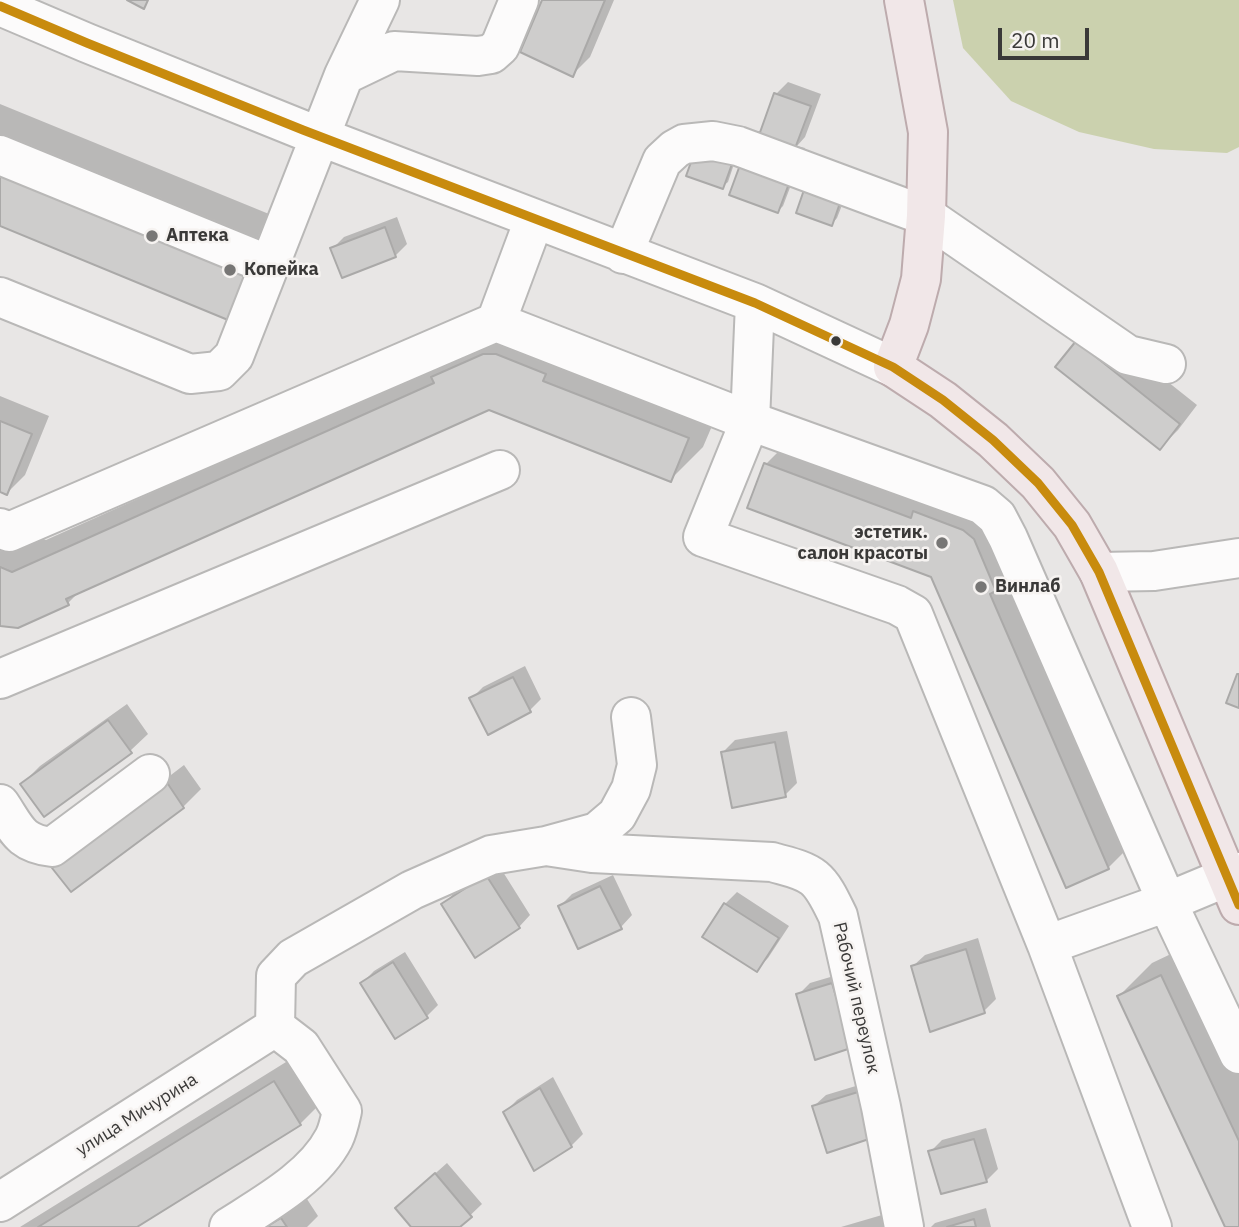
<!DOCTYPE html>
<html>
<head>
<meta charset="utf-8">
<style>
  body { margin:0 }
  #map { position:relative; width:1239px; height:1227px; overflow:hidden; background:#e8e6e5; font-family:"IBM Plex Sans",sans-serif }
  canvas { display:block }
  .scale { position:absolute; left:998px; top:28px; width:91px; height:32px; box-sizing:border-box; border:4px solid #3a3938; border-top:0; padding-left:9px; font-size:21px; line-height:24px; white-space:nowrap; color:#3a3938; -webkit-text-stroke:5px #f6f3f1; paint-order:stroke }
</style>
</head>
<body>
<div id="map">
<canvas width="1239" height="1227"></canvas>
<div class="scale">20 m</div>
</div>
<script>
const g = document.querySelector('canvas').getContext('2d');
g.lineJoin = 'round';
function fillPath(path, color) {
  g.fillStyle = color;
  g.fill(path, 'evenodd');
}
function strokePath(path, color, width, dash) {
  g.strokeStyle = color;
  g.lineWidth = width;
  g.lineCap = dash ? 'butt' : 'round';
  g.setLineDash(dash || []);
  g.stroke(path);
}
function label(font, color, halo, rows, align = 'center') {
  g.font = font + ' "IBM Plex Sans",sans-serif';
  g.lineWidth = 5;
  g.setLineDash([]);
  g.textBaseline = 'middle';
  g.strokeStyle = halo;
  g.fillStyle = color;
  for (const [text, x, y, turn = 0] of rows) {
    g.save();
    g.translate(x, y);
    g.rotate((+turn || 0) * Math.PI / 180);
    g.textAlign = isNaN(turn) ? turn : align;
    if (halo) g.strokeText(text, 0, 0);
    g.fillText(text, 0, 0);
    g.restore();
  }
}
const green = new Path2D(`
  M953,0H1239V147L1227,153L1154,149L1079,132L1011,101L963,48Z`);
const shadow = new Path2D(`
  M543,0H614L590,57L572,75Z
  M788,82L821,94L805,137L797,146L805,148L783,206L778,211L753,136L758,131L762,132L776,94Z
  M0,104L291,223L227,318L0,224Z
  M736,158L728,182L722,187L688,175Z
  M846,195L837,218L832,224L798,211Z
  M397,217L407,244L395,256L332,249L344,237Z
  M530,322L721,405L703,447L670,480L489,408L81,590L68,603L0,625V521L46,540L452,358Z
  M1095,324L1197,405L1178,430L1160,448L1057,366Z
  M0,396L49,416L25,475L7,493L0,490Z
  M799,431L996,497L1141,835L1108,868L932,576L766,464Z
  M525,666L541,699L529,711L471,699L483,687Z
  M127,704L148,734L130,751L22,784L40,766Z
  M787,731L797,783L785,795L723,752L735,740Z
  M184,765L201,789L183,807L73,850Z
  M498,864L530,915L519,927L444,904L455,892Z
  M613,875L632,915L621,927L560,906L572,894Z
  M737,892L789,926L768,958L756,970L725,904Z
  M978,938L996,999L984,1011L913,966L925,955Z
  M1194,943L1239,1039V1227H1227L1119,996L1152,963Z
  M405,952L438,1005L426,1017L362,983L374,971Z
  M844,973L862,1034L798,995L810,983Z
  M307,1049L333,1091L300,1124L134,1227H20Z
  M553,1077L583,1134L571,1146L505,1112L517,1100Z
  M869,1082L871,1137L814,1106L826,1095Z
  M986,1128L998,1169L986,1181L930,1152L942,1140Z
  M447,1163L482,1204L458,1227H413L410,1196Z
  M305,1196L318,1216L307,1227H255Z
  M986,1208L991,1227H931L935,1223Z
  M882,1215L886,1227H841Z`);
const building = new Path2D(`
  M127,0H148L144,9Z
  M542,0H605L573,77L520,52Z
  M774,93L811,106L794,151L758,138Z
  M751,135L800,154L778,213L729,195Z
  M695,151L732,164L723,189L686,176Z
  M0,164L249,266L228,320L0,226Z
  M805,187L841,200L832,226L796,213Z
  M385,227L396,257L342,278L330,248Z
  M1076,341L1180,424L1160,450L1055,367Z
  M483,354H496L546,374L543,381L689,438L671,482L489,410L66,599L69,605L18,628L0,626V567L12,572L434,383L431,377Z
  M0,421L32,434L7,495L0,492Z
  M764,463L911,518L913,511L963,530L974,539L996,591L990,594L1109,869L1066,888L931,577L747,508Z
  M1237,674H1239V708L1226,703Z
  M513,677L531,712L488,735L469,698Z
  M108,720L132,753L44,817L20,784Z
  M775,742L786,797L732,808L721,752Z
  M166,781L184,808L71,892L52,868Z
  M486,875L520,928L475,958L441,904Z
  M600,886L622,929L578,949L558,906Z
  M724,903L779,938L757,972L702,937Z
  M966,949L985,1013L930,1032L911,966Z
  M393,962L428,1018L395,1039L360,983Z
  M1161,975L1239,1141V1227H1225L1117,996Z
  M832,983L851,1048L815,1060L796,994Z
  M274,1081L301,1125L137,1227H38Z
  M540,1088L572,1147L534,1171L503,1112Z
  M858,1092L872,1138L827,1153L812,1106Z
  M974,1139L987,1182L941,1194L928,1151Z
  M435,1173L472,1217L460,1227H411L395,1208Z
  M281,1218L287,1227H266Z
  M974,1219L976,1227H947Z`);
const minor = new Path2D(`
  M0,6L87,43L303,130L755,303L893,367
  M344,75L394,51L478,56L491,54L500,46L519,0
  M0,155L269,265
  M623,254L662,161L675,149L684,144L713,141L738,146L926,216L1128,355L1166,364
  M0,297L190,374L219,371L234,356L344,75L380,0
  M755,303L750,421L703,537L897,605L913,614L1047,945L1152,1227
  M496,322L534,220
  M0,528L9,532L496,322L750,421L983,505L997,517L1008,538L1167,902L1239,1054
  M1099,572L1154,571L1239,558
  M0,679L500,470
  M0,804C17,829 19,843 52,847L150,774
  M546,846L592,853L772,862C785,866 803,869 814,878C825,887 832,904 838,916L881,1107L904,1227
  M1047,945L1167,902L1239,872
  M275,1027L276,976L293,958L412,890L491,855L546,846L597,832L617,815L631,789L637,765L631,717
  M0,1202L275,1027
  M229,1227C265,1204 314,1177 334,1138C338,1130 340,1120 342,1111L301,1047L275,1027`);
const major = new Path2D(`
  M904,0L928,132L926,216L921,279L909,325L893,367L943,400L993,440L1038,483L1072,525L1099,572L1239,905`);
const bus1 = new Path2D(`
  M0,6L87,43L303,130L755,303L893,367L943,400L993,440L1038,483L1072,525L1099,572L1239,905`);
const markers = [
  [152,236,7,"#777675"],
  [230,270,7,"#777675"],
  [836,341,6,"#3a3938"],
  [942,543,7,"#777675"],
  [981,587,7,"#777675"]
];
const poiNames = [
  ["Аптека",166,236],
  ["Копейка",244,270],
  ["эстетик.",928,533,"right"],
  ["салон красоты",928,554,"right"],
  ["Винлаб",995,587]
];
const streetNames = [
  ["Рабочий переулок",856,998,77],
  ["улица Мичурина",137,1115,-32]
];
fillPath(green, '#cbd1ae');
fillPath(shadow, '#0003');
fillPath(building, '#cecdcc');
strokePath(building, '#aaa9a8', 2);
strokePath(minor, '#b9b8b7', 42);
strokePath(major, '#bdabad', 42);
strokePath(minor, '#fcfbfb', 38);
strokePath(major, '#f1e7e8', 38);
strokePath(bus1, '#c88b0e', 9);
for (const [x, y, r, color] of markers) {
  const dot = new Path2D();
  dot.arc(x, y, r, 0, 2 * Math.PI);
  g.fillStyle = color;
  g.fill(dot);
  strokePath(dot, '#f6f3f1', 2.5);
}
label('bold 18px', '#3a3938', '#f6f3f1', poiNames, 'left');
label('18px', '#3a3938', '#f6f3f1', streetNames);
</script>
</body>
</html>
